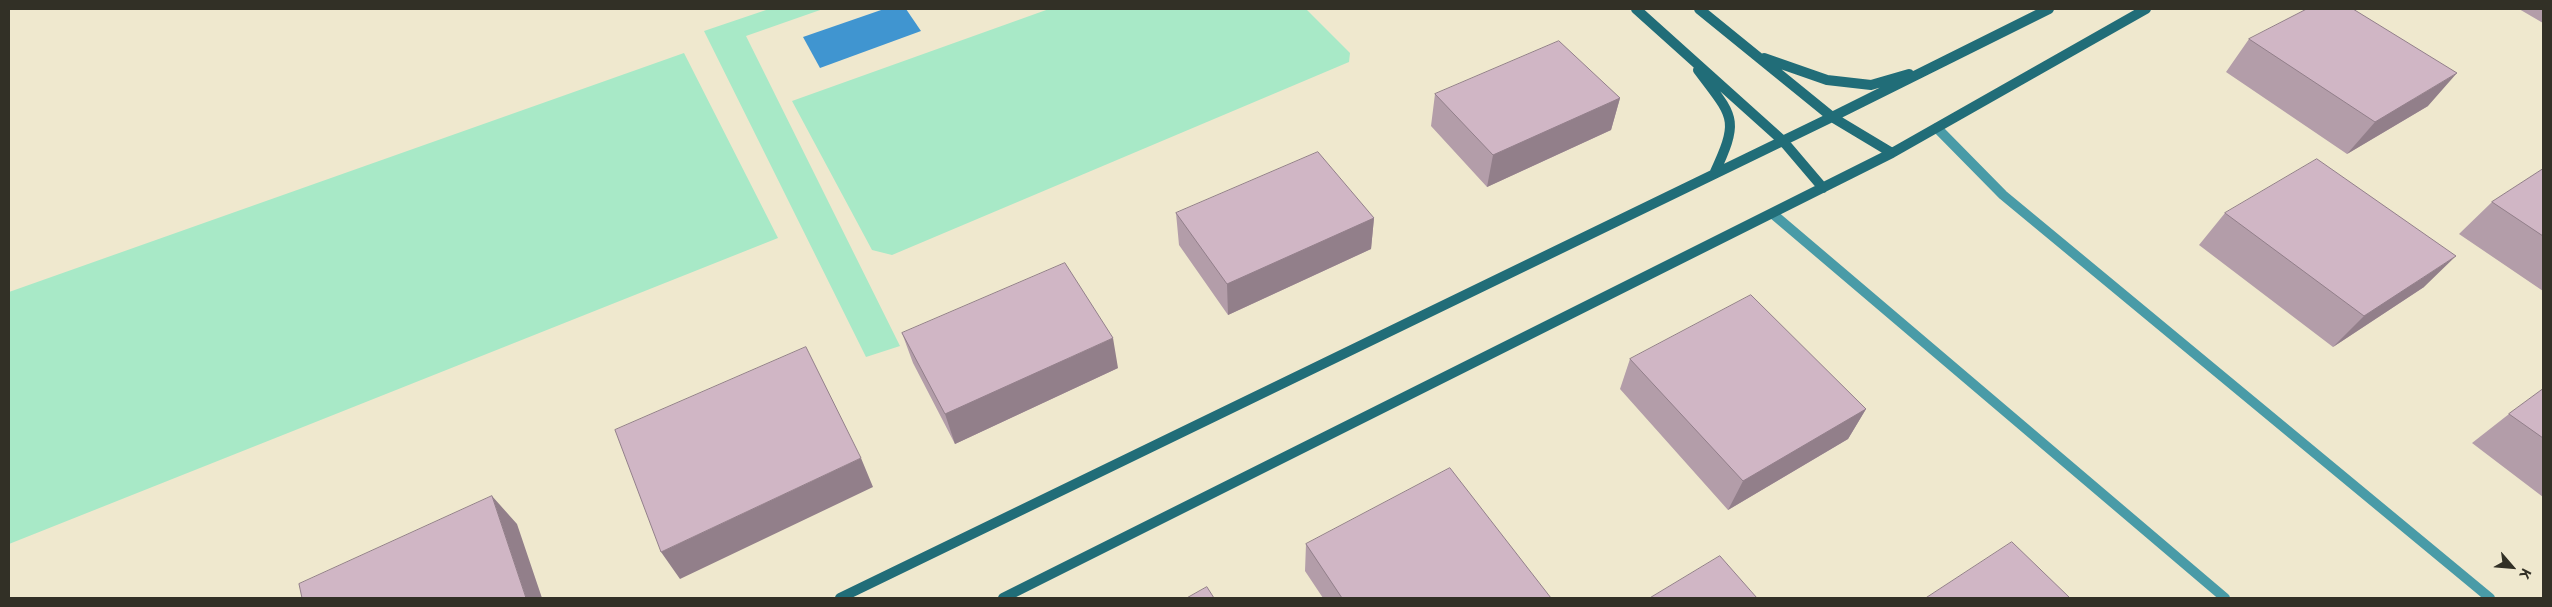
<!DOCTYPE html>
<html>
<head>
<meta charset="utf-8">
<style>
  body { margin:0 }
  #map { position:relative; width:2552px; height:607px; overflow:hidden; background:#efe8ce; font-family:Roboto,sans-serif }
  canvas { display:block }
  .frame { position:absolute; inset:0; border:10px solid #323026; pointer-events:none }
  .north { position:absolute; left:2487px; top:542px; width:50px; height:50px; -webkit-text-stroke:4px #efe8ce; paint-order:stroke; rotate:117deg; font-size:14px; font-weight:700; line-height:20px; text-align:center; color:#323026 }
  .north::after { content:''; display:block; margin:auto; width:18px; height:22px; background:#323026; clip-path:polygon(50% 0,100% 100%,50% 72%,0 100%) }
</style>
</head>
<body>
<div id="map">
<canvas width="2552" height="607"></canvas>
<div class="frame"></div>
<div class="north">K</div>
</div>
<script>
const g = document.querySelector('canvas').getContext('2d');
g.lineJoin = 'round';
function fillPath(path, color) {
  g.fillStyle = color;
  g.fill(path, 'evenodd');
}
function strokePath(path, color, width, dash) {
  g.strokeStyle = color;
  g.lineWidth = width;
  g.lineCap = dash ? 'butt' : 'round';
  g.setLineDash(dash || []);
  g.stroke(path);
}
const green = new Path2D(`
  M769,9H823L746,36L900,346L866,357L704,31Z
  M1049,9H1306L1350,53L1349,62L892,255L872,250L792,101Z
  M684,53L778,238L9,544V292Z`);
const water = new Path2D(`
  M884,9H906L921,31L820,68L803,37Z`);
const street = new Path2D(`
  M1937,128L2003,195L2490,598
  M1773,214L2225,598`);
const secondary = new Path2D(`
  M1636,9L1783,141L1823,188
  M1699,9L1832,117L1892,153
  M1764,58L1827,80L1871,85L1909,74
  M1698,70C1734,118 1740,118 1714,174
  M840,598L1832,117L2049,9
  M1003,598L1892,153L2146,9`);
const wall = new Path2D(`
  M2519,9H2543V23Z
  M2249,39L2428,106L2347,154L2226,72Z
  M1435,94L1620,98L1611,130L1487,187L1431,126Z
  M2543,169V291L2459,234L2492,202Z
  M1176,213L1374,218L1371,249L1228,315L1179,245Z
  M2225,213L2424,287L2333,347L2199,245Z
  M902,333L1118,368L955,444L913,363Z
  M1630,359L1866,409L1848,439L1728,510L1620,389Z
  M2543,389V497L2472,443L2509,414Z
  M1306,544L1551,598H1323L1305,571Z`);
const shadedWall = new Path2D(`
  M2457,73L2428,106L2347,154L2375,122Z
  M1620,98L1611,130L1487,187L1493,155Z
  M1374,218L1371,249L1228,315L1227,284Z
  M2456,256L2424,287L2333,347L2364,316Z
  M1113,338L1118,368L955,444L945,414Z
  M1866,409L1848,439L1728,510L1743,481Z
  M861,458L873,487L680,579L661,552Z
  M492,496L517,524L542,598H526Z`);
const building = new Path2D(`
  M2307,9H2353L2457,73L2375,122L2249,39Z
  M1559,41L1620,98L1493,155L1435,94Z
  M1318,152L1374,218L1227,284L1176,213Z
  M2317,159L2456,256L2364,316L2225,213Z
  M2543,169V236L2492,202Z
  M1065,263L1113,338L945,414L902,333Z
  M1751,295L1866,409L1743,481L1630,359Z
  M806,347L861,458L661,552L615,430Z
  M2543,389V438L2509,414Z
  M1450,468L1551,598H1342L1306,544Z
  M492,496L526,598H302L299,584Z
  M2012,542L2070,598H1926Z
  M1720,556L1757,598H1650Z
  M1207,587L1214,598H1187Z`);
fillPath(green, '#a8e9c7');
fillPath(water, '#4095d0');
strokePath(street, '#499ba7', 10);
strokePath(secondary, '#216d78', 10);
fillPath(wall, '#b39da9');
fillPath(shadedWall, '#927f8a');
fillPath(building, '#d0b6c5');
strokePath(building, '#927f8a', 1);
</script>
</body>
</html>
